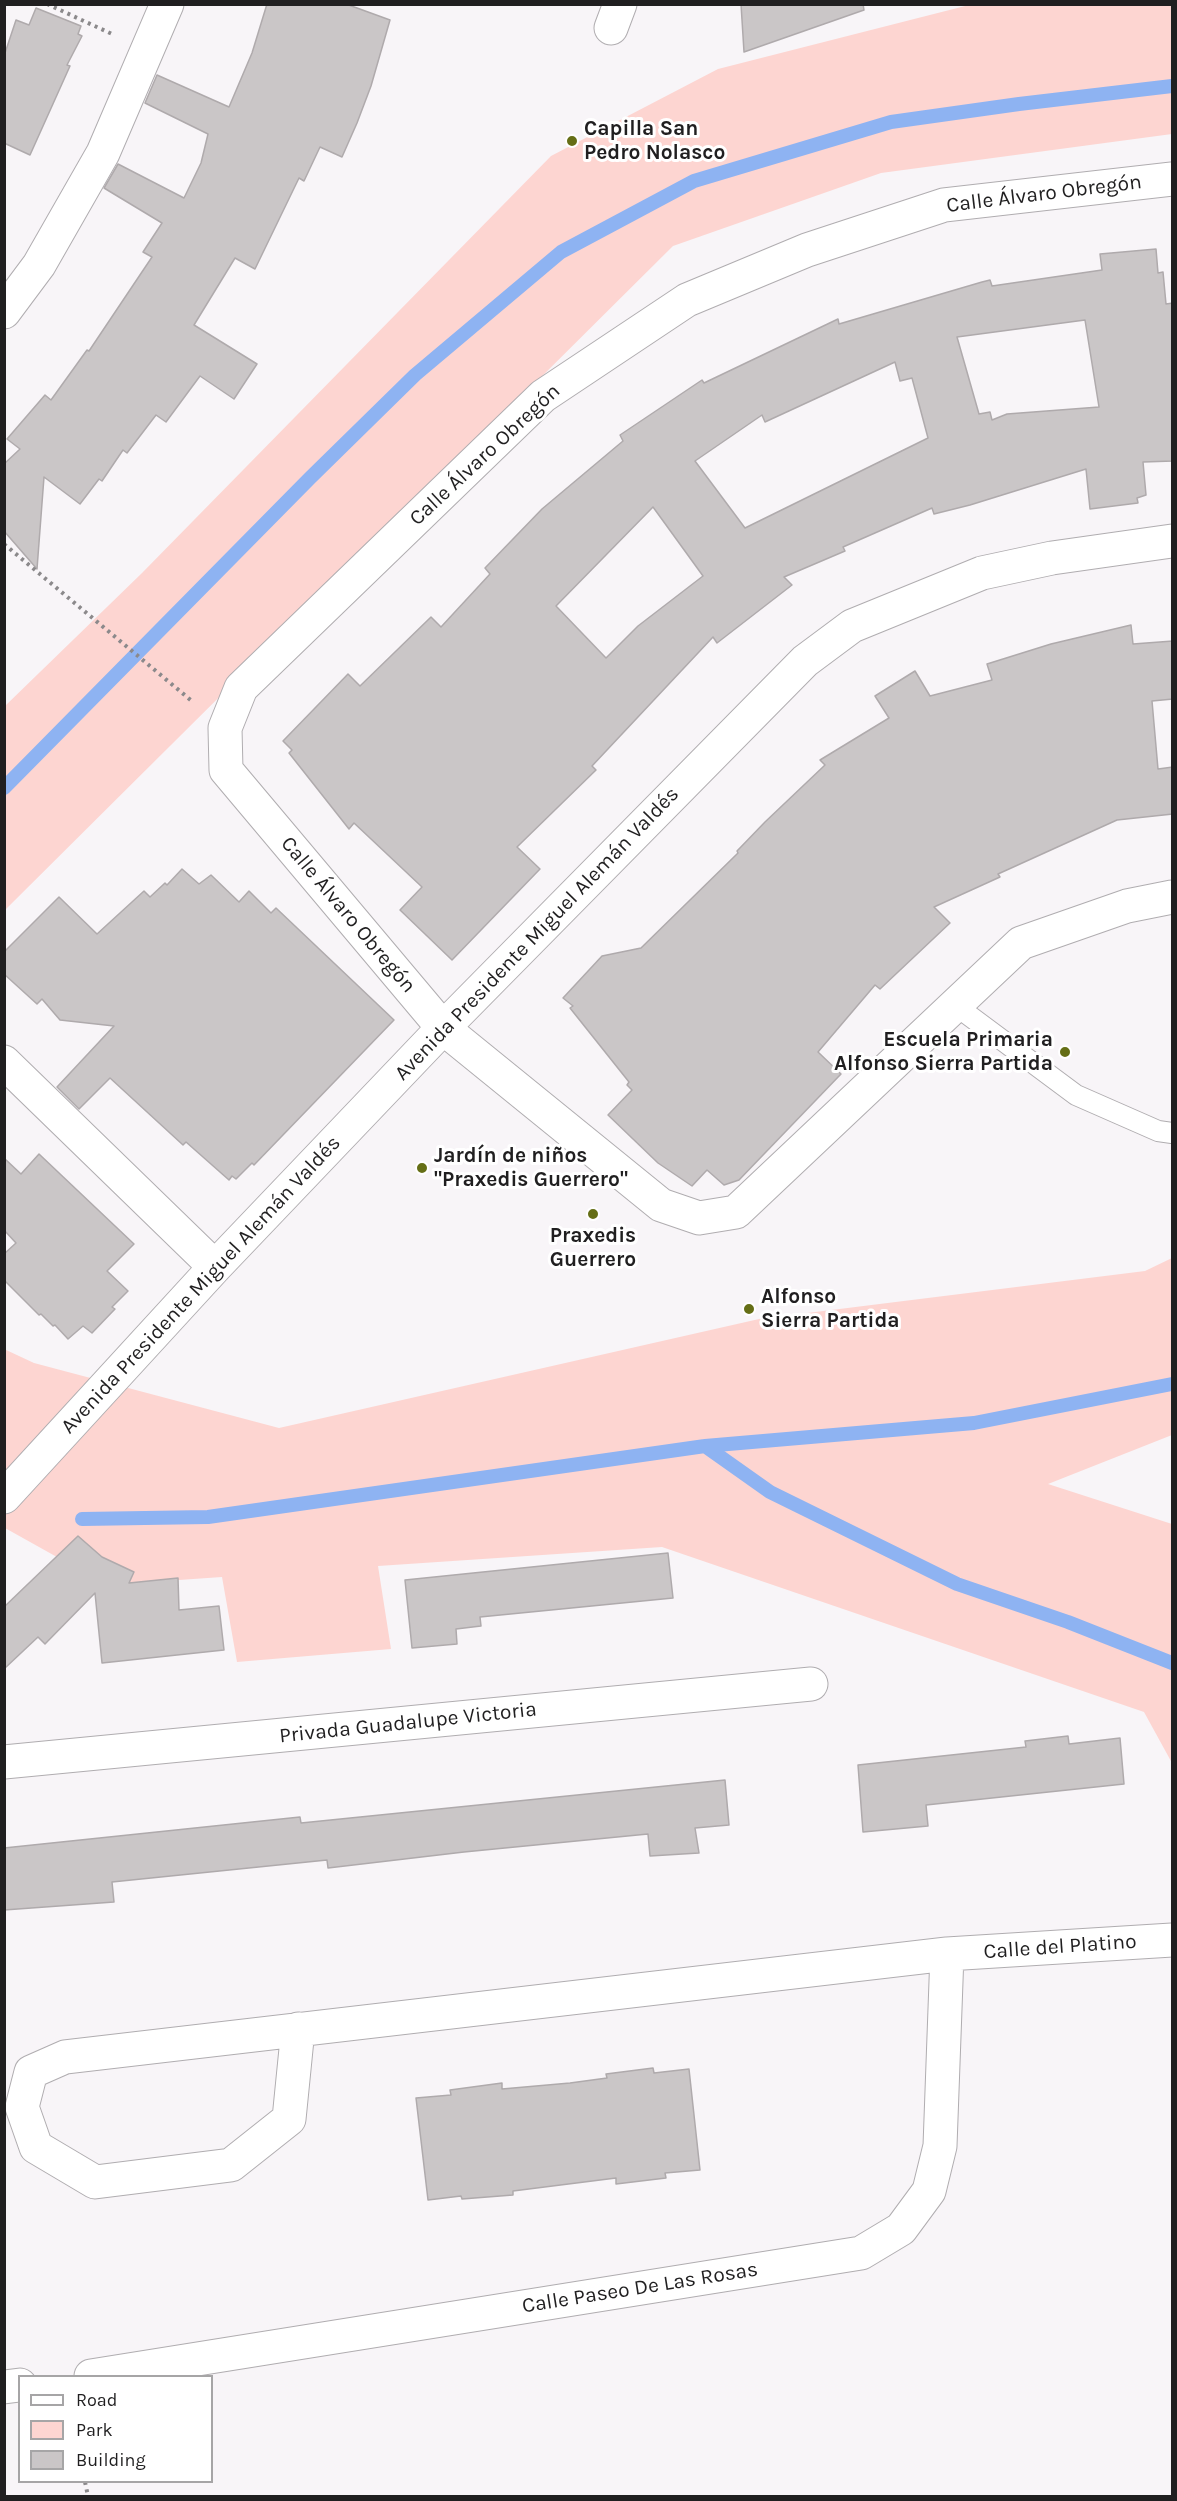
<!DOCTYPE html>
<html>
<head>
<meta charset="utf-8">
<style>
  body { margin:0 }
  #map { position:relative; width:1177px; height:2501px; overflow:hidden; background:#f8f5f8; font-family:Karla,sans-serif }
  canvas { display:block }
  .frame { position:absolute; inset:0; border:6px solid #201f20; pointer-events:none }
  .legend { position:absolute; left:18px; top:2375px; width:195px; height:108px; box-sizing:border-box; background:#fff; border:2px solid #a6a5a6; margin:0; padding:8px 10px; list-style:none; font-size:18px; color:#201f20 }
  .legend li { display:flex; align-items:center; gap:12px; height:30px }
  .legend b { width:30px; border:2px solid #a6a5a6 }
</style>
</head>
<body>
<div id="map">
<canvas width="1177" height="2501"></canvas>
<div class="frame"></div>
<ul class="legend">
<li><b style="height:8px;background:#fff"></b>Road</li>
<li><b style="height:16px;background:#fdd5d1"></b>Park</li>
<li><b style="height:16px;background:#cac6c7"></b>Building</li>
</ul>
</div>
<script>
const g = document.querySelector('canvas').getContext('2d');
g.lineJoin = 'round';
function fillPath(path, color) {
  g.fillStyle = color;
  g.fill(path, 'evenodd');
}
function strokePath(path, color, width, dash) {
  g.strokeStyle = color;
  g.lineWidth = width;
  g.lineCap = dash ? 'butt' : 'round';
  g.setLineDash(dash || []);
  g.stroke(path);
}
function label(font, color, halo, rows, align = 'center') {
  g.font = font + ' Karla,sans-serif';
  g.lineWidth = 6;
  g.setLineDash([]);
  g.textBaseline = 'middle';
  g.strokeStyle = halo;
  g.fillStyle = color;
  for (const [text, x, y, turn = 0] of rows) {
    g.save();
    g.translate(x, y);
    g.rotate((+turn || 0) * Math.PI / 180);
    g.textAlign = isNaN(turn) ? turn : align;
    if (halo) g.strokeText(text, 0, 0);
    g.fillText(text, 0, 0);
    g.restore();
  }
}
const green = new Path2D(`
  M973,4L1172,5V134L881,173L673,246L5,910V706L142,573L551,156L718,69Z
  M1172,1258V1435L1048,1484L1172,1524V1763L1144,1712L662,1547L378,1566L391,1649L237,1662L222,1577L107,1585L5,1528L4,1349L34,1363L279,1428L759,1319L1145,1271Z`);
const stream = new Path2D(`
  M4,788L310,478L415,375L561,252L694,181L891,122L1019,104L1172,86
  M705,1446L770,1492L957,1584L1068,1622L1172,1663
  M82,1519L208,1517L705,1446L974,1423L1172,1384`);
const building = new Path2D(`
  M267,4H346L390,20L371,86L357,123L342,157L320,147L304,181L299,178L255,269L235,258L194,325L257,364L234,399L200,376L166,422L156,415L127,453L123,450L102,481L99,479L80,504L44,477L37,569L4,531V464L20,449L7,439L45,395L51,400L87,350L89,351L152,257L143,252L162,223L104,188L118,164L184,198L201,163L208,134L145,103L157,75L229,107L252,53Z
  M741,4H863L864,10L744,52Z
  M36,8L81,26L78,34L82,36L67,65L70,66L30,155L4,143V56L16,20L29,25Z
  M1156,249L1158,273L1163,272L1166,304L1173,303V461L1143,462L1146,495L1137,498L1138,503L1090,509L1086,469L970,505L934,514L932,508L843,547L845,551L784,577L792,585L717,643L713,637L592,766L596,770L517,847L540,869L452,960L400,910L422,887L354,823L349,829L289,753L292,750L283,741L348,674L360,686L431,617L441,627L490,574L485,568L542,509L623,441L620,435L702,380L704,383L838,319L839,324L982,282L990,280L992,286L1102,270L1100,254ZM1085,320L1099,407L1007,414L992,420L990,412L979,414L957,337ZM895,362L900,381L912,378L928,438L745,528L695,461L762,415L765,422ZM653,507L703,576L638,626L606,658L556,606Z
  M1131,625L1133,644L1173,641V699L1152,701L1158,769L1173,767V814L1117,820L998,874L1000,877L934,907L950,923L880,989L875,985L818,1052L841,1074L739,1180L724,1185L707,1170L692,1186L658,1163L608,1115L632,1090L627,1085L629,1082L570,1008L573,1006L563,998L602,956L641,948L738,853L737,851L765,822L825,765L820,760L889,718L875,696L915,671L930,696L992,680L987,664L1051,644Z
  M182,869L199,884L211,875L239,902L249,891L271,913L276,908L394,1020L254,1165L252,1163L236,1179L232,1176L229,1180L186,1142L183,1145L110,1078L79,1109L57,1087L114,1026L60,1020L42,999L37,1004L4,974V952L59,897L97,934L144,891L150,897L165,883L167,885Z
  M39,1154L134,1244L107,1271L128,1291L112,1307L115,1309L92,1333L83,1326L68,1339L55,1325L53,1326L41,1314L39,1315L4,1280V1254L16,1243L4,1230V1158L21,1174Z
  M78,1536L102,1557L134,1572L129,1583L178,1578L179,1610L219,1606L224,1650L102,1663L95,1593L45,1644L38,1637L4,1669V1607Z
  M668,1553L673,1598L480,1617L481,1626L456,1629L457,1644L412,1648L405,1580Z
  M1068,1736L1069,1744L1120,1738L1124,1784L926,1805L928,1826L863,1832L858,1765L1026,1747L1025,1741Z
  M725,1780L729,1825L695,1828L699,1853L650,1856L648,1834L464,1852L328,1868L327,1860L112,1882L114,1902L4,1910V1848L300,1817L301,1823Z
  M653,2068L654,2073L689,2069L700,2170L665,2173L666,2178L616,2184V2178L513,2191V2195L462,2199L461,2196L428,2200L416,2098L451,2095L450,2090L502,2083V2089L570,2083L607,2078L606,2074Z`);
const path = new Path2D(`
  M47,4L112,34
  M4,544L193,702
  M85,2482L88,2496`);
const lane = new Path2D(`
  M955,1005L1076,1095L1158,1131L1172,1133`);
const street = new Path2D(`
  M611,28L620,4
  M1172,179L944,205L807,250L687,300L543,396L241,688L225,728L226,770L443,1028L661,1205L699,1218L736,1212L1021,943L1127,906L1172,897
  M4,312L39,265L103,153L167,4
  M4,1062L215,1267
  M4,1497L215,1267L443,1028L805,661L852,626L982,573L1052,558L1172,541
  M4,1762L811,1684
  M298,2029L289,2119L231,2165L95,2182L36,2147L22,2107L31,2072L65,2057L947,1954L1172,1940
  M91,2376L861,2253L901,2229L929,2191L940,2146L947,1954
  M4,2387L20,2385`);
const markers = [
  [572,141,6,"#656e16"],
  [1065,1052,6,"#656e16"],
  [422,1168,6,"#656e16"],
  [593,1214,6,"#656e16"],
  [749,1309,6,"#656e16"]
];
const poiNames = [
  ["Capilla San",584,129],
  ["Pedro Nolasco",584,153],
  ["Escuela Primaria",1053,1040,"right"],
  ["Alfonso Sierra Partida",1053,1064,"right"],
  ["Jardín de niños",434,1156],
  ["\"Praxedis Guerrero\"",434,1180],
  ["Praxedis",593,1236,"center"],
  ["Guerrero",593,1260,"center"],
  ["Alfonso",761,1297],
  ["Sierra Partida",761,1321]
];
const streetNames = [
  ["Calle Álvaro Obregón",1044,194,-7],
  ["Calle Álvaro Obregón",485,455,-43],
  ["Calle Álvaro Obregón",348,915,50],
  ["Avenida Presidente Miguel Alemán Valdés",537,934,-46],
  ["Avenida Presidente Miguel Alemán Valdés",201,1285,-47],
  ["Privada Guadalupe Victoria",408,1723,-6],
  ["Calle del Platino",1060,1947,-4],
  ["Calle Paseo De Las Rosas",640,2288,-9]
];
fillPath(green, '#fdd5d1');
strokePath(stream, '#8eb3f2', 14);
fillPath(building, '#cac6c7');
strokePath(building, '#afaaac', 1.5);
strokePath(lane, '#b0adb0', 22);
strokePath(street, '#b0adb0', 35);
strokePath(path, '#8b898b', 4, [3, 4.5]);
strokePath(lane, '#fff', 20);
strokePath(street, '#fff', 33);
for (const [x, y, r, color] of markers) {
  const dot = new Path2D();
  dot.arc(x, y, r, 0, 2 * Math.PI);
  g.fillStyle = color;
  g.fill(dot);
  strokePath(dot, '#fff', 2);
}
label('bold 21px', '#201f20', '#fff', poiNames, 'left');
label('21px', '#201f20', '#fff', streetNames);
</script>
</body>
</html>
